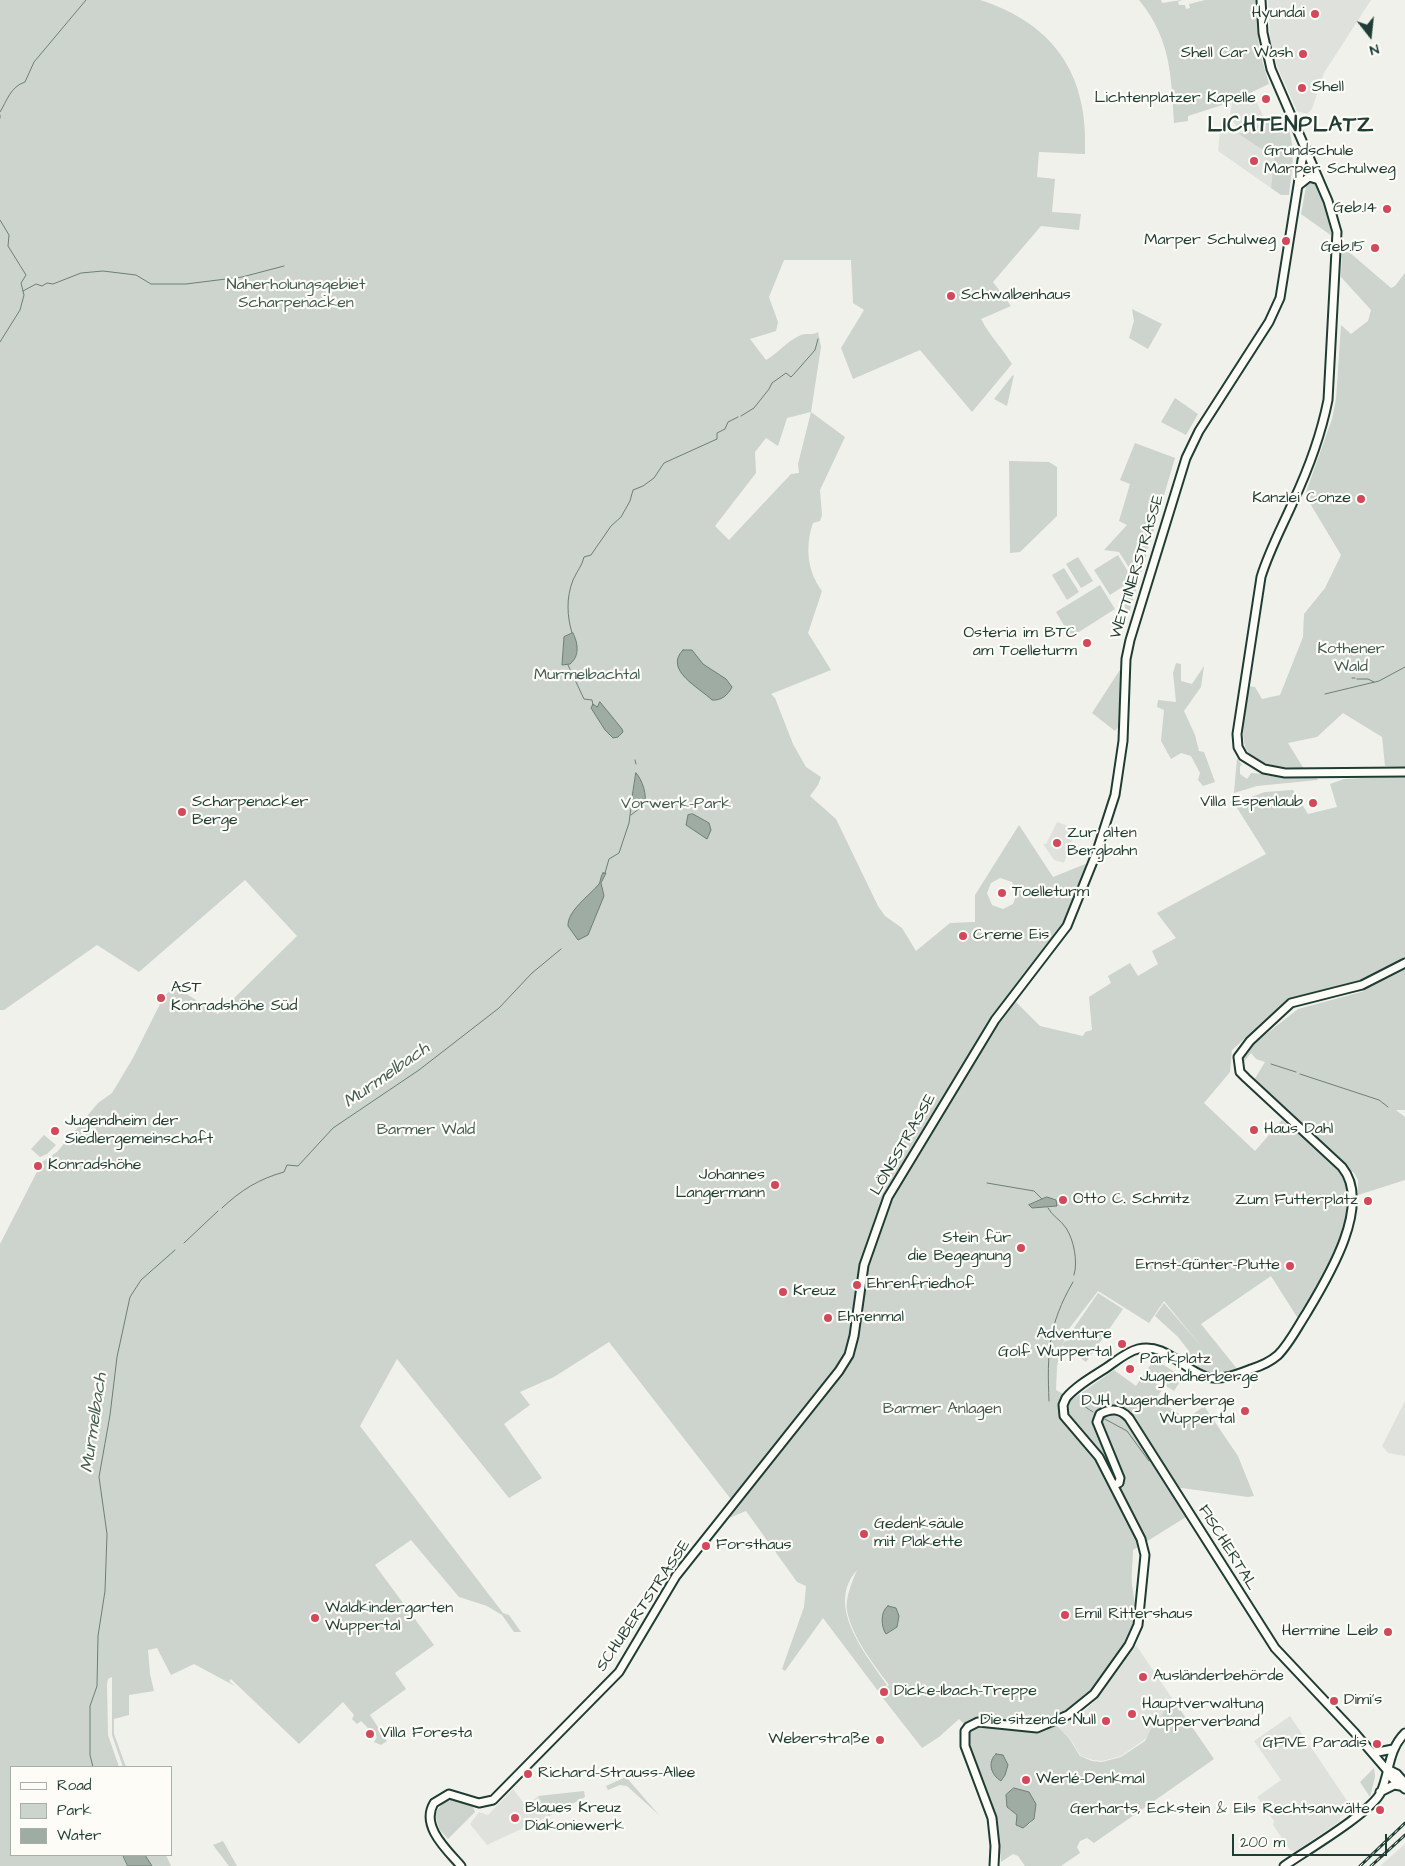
<!DOCTYPE html>
<html>
<head>
<meta charset="utf-8">
<style>
  body { margin:0 }
  #map { position:relative; width:1405px; height:1866px; overflow:hidden; background:#f0f1eb; font-family:"Architects Daughter",sans-serif }
  canvas { display:block }
  .legend { position:absolute; left:10px; top:1766px; width:162px; height:90px; box-sizing:border-box; background:#fdfcf7; border:1px solid #a4b0a9; margin:0; padding:6px 9px; list-style:none; font-size:15px; color:#1f3d34 }
  .legend li { display:flex; align-items:center; gap:10px; height:25px }
  .legend b { width:25px; border:1px solid #a4b0a9 }
  .north { position:absolute; left:1345px; top:10px; width:50px; height:50px; -webkit-text-stroke:4px #fdfcf7; paint-order:stroke; rotate:164deg; font-size:14px; font-weight:700; line-height:20px; text-align:center; color:#1f3d34 }
  .north::after { content:''; display:block; margin:auto; width:18px; height:22px; background:#1f3d34; clip-path:polygon(50% 0,100% 100%,50% 72%,0 100%) }
  .scale { position:absolute; left:1232px; top:1834px; width:155px; height:22px; box-sizing:border-box; border:2px solid #1f3d34; border-top:0; padding-left:6px; font-size:15px; line-height:18px; white-space:nowrap; color:#1f3d34; -webkit-text-stroke:4px #fdfcf7; paint-order:stroke }
</style>
</head>
<body>
<div id="map">
<canvas width="1405" height="1866"></canvas>
<ul class="legend">
<li><b style="height:6px;background:#fdfcf7"></b>Road</li>
<li><b style="height:14px;background:#cdd3cd"></b>Park</li>
<li><b style="height:14px;background:#9faca4"></b>Water</li>
</ul>
<div class="north">N</div>
<div class="scale">200 m</div>
</div>
<script>
const g = document.querySelector('canvas').getContext('2d');
g.lineJoin = 'round';
function fillPath(path, color) {
  g.fillStyle = color;
  g.fill(path, 'evenodd');
}
function strokePath(path, color, width, dash) {
  g.strokeStyle = color;
  g.lineWidth = width;
  g.lineCap = dash ? 'butt' : 'round';
  g.setLineDash(dash || []);
  g.stroke(path);
}
function label(font, color, halo, rows, align = 'center') {
  g.font = font + ' "Architects Daughter",sans-serif';
  g.lineWidth = 4.5;
  g.setLineDash([]);
  g.textBaseline = 'middle';
  g.strokeStyle = halo;
  g.fillStyle = color;
  for (const [text, x, y, turn = 0] of rows) {
    g.save();
    g.translate(x, y);
    g.rotate((+turn || 0) * Math.PI / 180);
    g.textAlign = isNaN(turn) ? turn : align;
    if (halo) g.strokeText(text, 0, 0);
    g.fillText(text, 0, 0);
    g.restore();
  }
}
const built = new Path2D(`
  M1268,0H1371L1324,73L1312,109L1307,114L1297,111L1277,66L1270,38Z
  M1252,92L1266,122L1240,133L1266,152L1270,147L1275,151L1271,188L1218,151L1221,120L1239,132L1230,115L1233,96L1239,98Z
  M1057,822L1076,829L1064,863L1054,860L1043,844H1046Z
  M1405,1401V1456L1388,1453L1382,1446Z
  M1136,1645L1176,1704L1144,1740L1121,1756L1102,1761L1093,1760L1081,1756L1069,1737L1059,1728L1086,1710L1100,1695Z
  M1290,1716L1354,1811L1346,1813L1340,1817V1821L1295,1852L1290,1850L1273,1825L1274,1821L1257,1797L1281,1780L1254,1741Z
  M513,1789L526,1806L538,1796L549,1816L487,1845L470,1824L479,1812L488,1815Z
  M1405,1844V1866H1380Z`);
const green = new Path2D(`
  M0,0H980C1055,24 1089,76 1085,154L1039,152L1037,177L1055,179L1052,212L1081,214L1079,230L1041,226L993,282L1011,306L981,319C990,336 1002,348 1012,364L972,412L920,350L853,379L841,348L864,310L853,303L851,260H784L769,297L778,322L776,331L750,339L766,360C778,353 786,342 799,336C806,332 812,336 818,332L821,347L811,412L845,437L820,490L822,515L820,521L813,523C805,546 807,571 822,591L808,633L831,670L771,694L775,698L793,744L806,767L821,777L818,785L810,796L836,819L878,906L885,916L902,928L916,951L950,923L975,922V895L1019,825L1053,877L1088,863L1073,907L1062,928L1013,988L1015,1001L1040,1026L1083,1036L1085,1032L1092,1030L1089,997L1111,983L1108,976L1130,963L1138,976L1158,964L1152,951L1176,938L1157,913L1266,854L1234,803L1265,792L1293,790L1308,814L1337,807L1330,784L1344,779L1405,776V1110H1396L1405,1117V1180L1358,1195V1180L1354,1173L1254,1080L1265,1062L1256,1059L1251,1053L1243,1063L1244,1055L1251,1046L1298,1009L1365,991L1289,999L1232,1050L1230,1072L1204,1103L1255,1151L1282,1120C1300,1135 1334,1156 1345,1177C1363,1211 1316,1289 1299,1320L1271,1276L1201,1324L1238,1370C1212,1376 1205,1373 1183,1358L1189,1351L1178,1337L1155,1316L1164,1303L1202,1347L1164,1301L1149,1323L1098,1291L1068,1330L1063,1344L1098,1293L1123,1309L1101,1341L1088,1332L1101,1341L1086,1362L1062,1345L1057,1366L1056,1390L1073,1399L1114,1370L1136,1386L1143,1375L1163,1388L1156,1399L1187,1419L1204,1406L1238,1456L1254,1496L1248,1497L1167,1486L1186,1517L1133,1550C1133,1562 1131,1574 1132,1585C1134,1600 1136,1603 1134,1619C1131,1640 1102,1683 1087,1697C1077,1707 1064,1714 1052,1721L1069,1738L1080,1756L1092,1761L1102,1762L1121,1757L1145,1741L1153,1725L1159,1722L1165,1709L1175,1702L1214,1759L1094,1843L1087,1838L1080,1841L1077,1847L1080,1853L1061,1866H1025L1018,1856L1013,1854L1001,1862L997,1822L963,1723L959,1719L939,1737L922,1748L879,1693L889,1685C873,1663 853,1639 847,1611C845,1598 852,1582 857,1570C825,1606 865,1653 887,1685L878,1691L823,1618L785,1671L782,1669L804,1607L806,1586L797,1582L746,1511L729,1518L737,1507L609,1342L554,1377L520,1392L530,1405L504,1424L542,1478L509,1498L397,1359L360,1426L503,1613L509,1615L521,1632H514L502,1615L487,1606L459,1597L411,1540L375,1565L434,1645L395,1673L406,1689L370,1715L387,1741L381,1745L374,1742L377,1737L361,1721L357,1724L352,1719L354,1715L343,1702L299,1744L231,1679L229,1681L235,1686L194,1664L171,1675L157,1648L148,1650L150,1674L154,1691L129,1695V1715L114,1719V1734L126,1767H123L112,1735V1677L108,1679L107,1685L108,1735L119,1767H11V1855H123L128,1866H0V1244L42,1162L57,1152L98,1103L112,1093L133,1058L163,998L174,986L218,1014L297,936L245,880L139,972L97,945L4,1010H0ZM811,412L798,464L799,473L791,474L729,540L715,526L756,473L755,452L766,438L778,446L787,418ZM1000,878L1012,882L1017,893L1013,904L1003,909L992,905L987,893L991,883ZM996,1754L1004,1777L1001,1781C992,1774 987,1762 996,1754ZM1006,1798L1035,1800V1816L1030,1824L1018,1827L1017,1815L1007,1807Z
  M1139,0H1161L1162,3L1182,0L1178,2L1179,5H1185L1186,9L1190,8L1189,4L1205,0H1256L1259,49L1269,84L1239,98L1226,92L1222,105L1188,116V121L1174,123C1171,75 1171,39 1139,0Z
  M1283,114C1297,145 1293,162 1289,195H1281L1271,188L1275,151L1270,148L1266,152L1239,134Z
  M1307,181L1316,185L1328,215L1332,236L1301,214Z
  M1342,246L1391,288L1395,286L1405,273V767L1385,766L1382,737L1343,713L1317,737L1288,743L1304,769C1233,765 1240,747 1248,686L1255,687L1262,699L1280,695L1303,637L1304,614L1325,588L1341,555L1305,495L1332,419L1336,399L1341,325L1351,334L1368,321L1371,310L1341,277Z
  M1132,309L1162,324L1148,349L1129,338L1134,321Z
  M1014,375L1007,406L994,399L1012,376Z
  M1175,398L1198,414L1186,435L1161,422Z
  M1135,443L1175,458L1129,613L1125,608L1123,589L1137,580L1119,552L1104,550L1127,525L1119,521L1130,484L1120,480Z
  M1009,461L1049,462L1057,467V516L1020,552L1010,553Z
  M1118,555L1133,580L1110,595L1094,570Z
  M1078,557L1093,581L1081,588L1066,564Z
  M1064,568L1079,592L1067,600L1052,575Z
  M1100,585L1115,609L1071,637L1056,612Z
  M1176,663L1181,664V681L1192,684L1204,666L1201,687L1184,711L1195,735L1199,751L1204,752L1215,782L1203,786L1198,780L1200,773L1191,756L1181,753L1171,759L1161,741L1164,710L1157,707L1158,700L1176,702L1173,673Z
  M1121,668L1118,727L1115,731L1092,713Z
  M1237,758L1242,765L1240,766V774L1247,779L1251,773L1317,778L1318,780L1257,786L1234,793Z
  M44,1135L56,1145L47,1154L40,1157L31,1149Z
  M1154,1359L1183,1377L1174,1391L1145,1373Z
  M1374,1768L1375,1777L1370,1797L1360,1782Z
  M626,1777L659,1815L627,1786L620,1785L608,1790L606,1786Z
  M584,1791L585,1797L549,1816L538,1796Z
  M453,1799L473,1807L475,1812L448,1839L439,1829L435,1813L444,1802Z
  M223,1841L237,1866H229L213,1845Z
  M145,1855H166L171,1866H152Z`);
const water = new Path2D(`
  M573,633C578,643 580,656 570,664L562,665L564,637Z
  M683,650H692L703,664L726,679L732,687C728,695 721,701 712,700C700,688 663,670 683,650Z
  M600,702L622,729L623,732L618,737L613,738L605,730L591,708L593,704L597,707Z
  M636,773C642,779 648,796 644,805L632,800Z
  M693,814L709,823L711,830L707,839L686,825L688,815Z
  M603,873H606L601,883L604,896L588,935L578,940L568,926C567,911 590,895 599,884C601,881 600,877 603,873Z
  M1047,1197L1056,1200L1057,1206L1032,1208L1029,1205Z
  M888,1606L896,1608L899,1616L897,1627L886,1634C881,1627 880,1611 888,1606Z
  M996,1754L1003,1755L1008,1765L1005,1775L1001,1781C991,1775 987,1762 996,1754Z
  M1014,1788L1029,1792L1036,1804L1034,1819L1023,1828L1016,1825L1017,1815L1007,1807L1006,1795Z
  M123,1855H145L152,1866H128Z`);
const stream = new Path2D(`
  M0,112C7,101 10,87 25,82L34,62L86,0
  M0,115V118
  M0,220L9,235L8,246L26,275L21,283L24,295L20,310L0,342
  M23,291L36,284L42,286L47,283L53,284L81,273L103,271L136,275L151,284H186L242,277L284,266
  M741,416L754,408L769,389L772,383L786,373L791,377L794,374L815,350L818,339
  M572,633C567,616 566,598 573,580C577,571 582,566 584,557L591,555L611,526L621,517L630,501L633,490L643,486L654,478L664,463L717,439V433L725,429L728,422L738,417
  M568,665L584,699L592,700L593,705
  M1352,678H1355
  M1357,679H1368L1374,682
  M1325,694L1379,681L1405,667
  M635,760L636,764
  M631,815L640,808
  M605,873L609,859L619,853L629,823L632,800
  M1271,1064L1296,1072
  M1300,1074L1379,1100L1388,1107
  M987,1183L1034,1191L1042,1199
  M222,1208C241,1190 259,1179 284,1172L287,1165L298,1166L333,1128L419,1070L499,1008L532,973L561,949
  M1048,1208C1052,1216 1061,1220 1066,1228C1074,1240 1078,1262 1074,1275
  M184,1243L218,1211
  M1049,1401C1047,1353 1048,1325 1073,1282
  M1081,1404L1093,1412
  M1103,1418L1127,1431L1149,1461
  M93,1767L90,1755V1706L97,1686L98,1636L105,1591L107,1534L99,1477L110,1415L117,1357L130,1297L141,1280L175,1250`);
const secondary = new Path2D(`
  M1261,0L1263,33L1271,69L1328,201L1337,232L1328,400C1321,435 1308,470 1293,502C1282,527 1269,551 1261,577L1237,734L1238,747L1243,756L1264,769L1285,773L1405,772
  M1299,185L1309,177L1319,180
  M1114,1485L1119,1483L1120,1478L1097,1422L1100,1414C1111,1408 1120,1408 1129,1418L1275,1648L1355,1733L1386,1769L1392,1778L1405,1789
  M1373,1753L1393,1749
  M1387,1769L1397,1774L1405,1783
  M1380,1792L1394,1785L1400,1786
  M461,1866C447,1850 420,1826 434,1803L449,1794L479,1803L493,1800L619,1672L676,1576L839,1371L849,1355L854,1336L864,1265L888,1197L995,1020L1067,926L1096,854L1115,795L1123,741L1126,659L1130,640L1186,458L1199,431L1269,322L1280,298L1302,160L1306,149
  M994,1866L995,1846L992,1818L965,1746V1731L968,1727L978,1722L1037,1728L1068,1715L1094,1694L1129,1645L1138,1625L1145,1555L1141,1539L1099,1457L1064,1416L1063,1405L1066,1398C1076,1386 1092,1377 1106,1368C1115,1362 1126,1352 1138,1349C1165,1342 1183,1370 1207,1377C1221,1381 1238,1374 1251,1369C1261,1366 1270,1362 1278,1355C1289,1344 1297,1328 1306,1314C1327,1279 1373,1205 1342,1167L1246,1078L1240,1072L1238,1057L1250,1041L1291,1003L1362,985L1405,963
  M1284,1866C1304,1852 1372,1812 1381,1792C1390,1771 1388,1750 1405,1733`);
const rail = new Path2D(`
  M1360,1866L1405,1823
  M1371,1866L1405,1835`);
const markers = [
  [1315,14,5,"#d1495b"],
  [1303,54,5,"#d1495b"],
  [1302,88,5,"#d1495b"],
  [1266,99,5,"#d1495b"],
  [1254,161,5,"#d1495b"],
  [1387,209,5,"#d1495b"],
  [1286,241,5,"#d1495b"],
  [1375,248,5,"#d1495b"],
  [951,296,5,"#d1495b"],
  [1361,499,5,"#d1495b"],
  [1087,643,5,"#d1495b"],
  [1313,803,5,"#d1495b"],
  [182,812,5,"#d1495b"],
  [1057,843,5,"#d1495b"],
  [1002,893,5,"#d1495b"],
  [963,936,5,"#d1495b"],
  [161,998,5,"#d1495b"],
  [1254,1130,5,"#d1495b"],
  [55,1131,5,"#d1495b"],
  [38,1166,5,"#d1495b"],
  [775,1185,5,"#d1495b"],
  [1063,1200,5,"#d1495b"],
  [1368,1201,5,"#d1495b"],
  [1021,1248,5,"#d1495b"],
  [1290,1266,5,"#d1495b"],
  [857,1285,5,"#d1495b"],
  [783,1292,5,"#d1495b"],
  [828,1318,5,"#d1495b"],
  [1122,1344,5,"#d1495b"],
  [1130,1369,5,"#d1495b"],
  [1245,1411,5,"#d1495b"],
  [864,1534,5,"#d1495b"],
  [706,1546,5,"#d1495b"],
  [1065,1615,5,"#d1495b"],
  [315,1618,5,"#d1495b"],
  [1388,1632,5,"#d1495b"],
  [1143,1677,5,"#d1495b"],
  [884,1692,5,"#d1495b"],
  [1334,1701,5,"#d1495b"],
  [1132,1714,5,"#d1495b"],
  [1106,1721,5,"#d1495b"],
  [370,1734,5,"#d1495b"],
  [880,1740,5,"#d1495b"],
  [1377,1744,5,"#d1495b"],
  [528,1774,5,"#d1495b"],
  [1026,1780,5,"#d1495b"],
  [1380,1810,5,"#d1495b"],
  [515,1818,5,"#d1495b"]
];
const poiNames = [
  ["Hyundai",1305,14,"right"],
  ["Shell Car Wash",1293,54,"right"],
  ["Shell",1312,88],
  ["Lichtenplatzer Kapelle",1256,99,"right"],
  ["Grundschule",1264,152],
  ["Marper Schulweg",1264,170],
  ["Geb.14",1377,209,"right"],
  ["Marper Schulweg",1276,241,"right"],
  ["Geb.15",1365,248,"right"],
  ["Schwalbenhaus",961,296],
  ["Kanzlei Conze",1351,499,"right"],
  ["Osteria im BTC",1077,634,"right"],
  ["am Toelleturm",1077,652,"right"],
  ["Scharpenacker",192,803],
  ["Berge",192,821],
  ["Villa Espenlaub",1303,803,"right"],
  ["Zur alten",1067,834],
  ["Bergbahn",1067,852],
  ["Toelleturm",1012,893],
  ["Creme Eis",973,936],
  ["AST",171,989],
  ["Konradshöhe Süd",171,1007],
  ["Jugendheim der",65,1122],
  ["Siedlergemeinschaft",65,1140],
  ["Haus Dahl",1264,1130],
  ["Konradshöhe",48,1166],
  ["Johannes",765,1176,"right"],
  ["Langermann",765,1194,"right"],
  ["Otto C. Schmitz",1073,1200],
  ["Zum Futterplatz",1358,1201,"right"],
  ["Stein für",1011,1239,"right"],
  ["die Begegnung",1011,1257,"right"],
  ["Ernst-Günter-Plutte",1280,1266,"right"],
  ["Ehrenfriedhof",867,1285],
  ["Kreuz",793,1292],
  ["Ehrenmal",838,1318],
  ["Adventure",1112,1335,"right"],
  ["Golf Wuppertal",1112,1353,"right"],
  ["Parkplatz",1140,1360],
  ["Jugendherberge",1140,1378],
  ["DJH Jugendherberge",1235,1402,"right"],
  ["Wuppertal",1235,1420,"right"],
  ["Gedenksäule",874,1525],
  ["mit Plakette",874,1543],
  ["Forsthaus",716,1546],
  ["Waldkindergarten",325,1609],
  ["Wuppertal",325,1627],
  ["Emil Rittershaus",1075,1615],
  ["Hermine Leib",1378,1632,"right"],
  ["Ausländerbehörde",1153,1677],
  ["Dicke-Ibach-Treppe",894,1692],
  ["Dimi's",1344,1701],
  ["Hauptverwaltung",1142,1705],
  ["Wupperverband",1142,1723],
  ["Die sitzende Null",1096,1721,"right"],
  ["Villa Foresta",380,1734],
  ["Weberstraße",870,1740,"right"],
  ["GFIVE Paradis",1367,1744,"right"],
  ["Richard-Strauss-Allee",538,1774],
  ["Werlé-Denkmal",1036,1780],
  ["Blaues Kreuz",525,1809],
  ["Diakoniewerk",525,1827],
  ["Gerharts, Eckstein & Eils Rechtsanwälte",1370,1810,"right"]
];
const parkNames = [
  ["Naherholungsgebiet",296,286],
  ["Scharpenacken",296,304],
  ["Kothener",1351,650],
  ["Wald",1351,668],
  ["Murmelbachtal",587,676],
  ["Vorwerk-Park",676,805],
  ["Barmer Wald",426,1131],
  ["Barmer Anlagen",942,1410]
];
const streetNames = [
  ["WETTINERSTRASSE",1138,567,-73],
  ["LÖNSSTRASSE",904,1145,-60],
  ["FISCHERTAL",1227,1548,58],
  ["SCHUBERTSTRASSE",644,1606,-56]
];
const waterNames = [
  ["Murmelbach",387,1076,-35],
  ["Murmelbach",95,1423,-82]
];
const districtNames = [
  ["LICHTENPLATZ",1291,127]
];
fillPath(built, '#dfe2dc');
fillPath(green, '#cdd3cd');
fillPath(water, '#9faca4');
strokePath(water, '#6c8077', 1);
strokePath(stream, '#6c8077', 1);
strokePath(secondary, '#1f3d34', 11);
strokePath(secondary, '#fdfcf7', 7);
strokePath(rail, '#1f3d34', 3);
strokePath(rail, '#fdfcf7', 1, [4]);
for (const [x, y, r, color] of markers) {
  const dot = new Path2D();
  dot.arc(x, y, r, 0, 2 * Math.PI);
  g.fillStyle = color;
  g.fill(dot);
  strokePath(dot, '#fdfcf7', 2);
}
label('16px', '#1f3d34', '#fdfcf7', poiNames, 'left');
label('16px', '#425b53', '#fdfcf7', parkNames);
label('16px', '#1f3d34', '#fdfcf7', streetNames);
label('italic 18px', '#455e56', '#fdfcf7', waterNames);
g.letterSpacing = '1px';
label('bold 21px', '#1f3d34', '#fdfcf7', districtNames);
g.letterSpacing = '0px';
</script>
</body>
</html>
